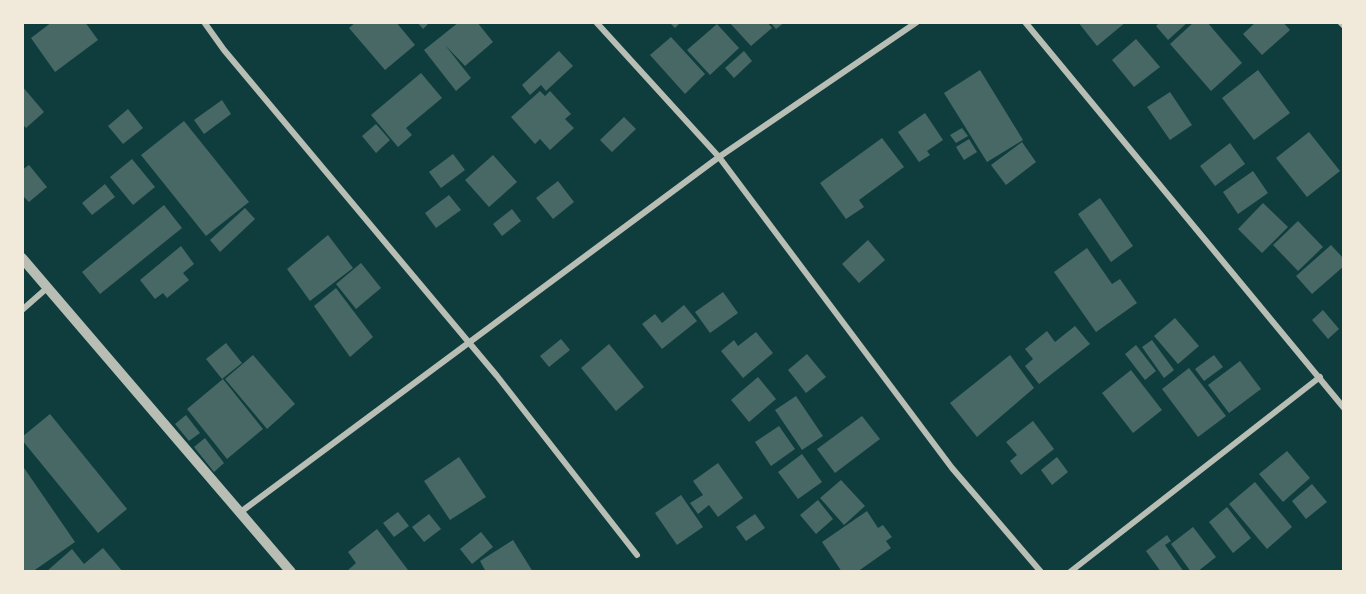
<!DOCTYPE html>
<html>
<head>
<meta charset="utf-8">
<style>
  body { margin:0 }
  #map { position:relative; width:1366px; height:594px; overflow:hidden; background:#0f3d3e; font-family:Lato,sans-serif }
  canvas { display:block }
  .frame { position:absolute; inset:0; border:24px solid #f1e9da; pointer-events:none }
</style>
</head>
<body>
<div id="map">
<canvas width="1366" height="594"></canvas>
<div class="frame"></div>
</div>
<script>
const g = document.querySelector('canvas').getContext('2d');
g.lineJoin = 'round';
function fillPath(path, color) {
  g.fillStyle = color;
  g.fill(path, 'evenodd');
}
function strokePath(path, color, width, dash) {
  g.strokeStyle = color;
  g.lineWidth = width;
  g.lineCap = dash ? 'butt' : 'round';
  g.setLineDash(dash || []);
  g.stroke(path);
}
const building = new Path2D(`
  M52,22H85L98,40L55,72L31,38Z
  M356,22H396L415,45L385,70L349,28Z
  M417,22H430L423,29Z
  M459,22H477L493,42L465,66L445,45L471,78L456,91L424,50Z
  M669,22H681L675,28Z
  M729,22H767L772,28L751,46Z
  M770,22H785L776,29Z
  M1078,22H1126L1097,46Z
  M1160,22H1188L1168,40L1156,26Z
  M1194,22H1207L1242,63L1211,91L1170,44Z
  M1256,22H1283L1290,30L1262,55L1243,34Z
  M717,24L739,48L710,75L687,50Z
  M671,37L705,74L685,94L650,55Z
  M1136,39L1160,67L1134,87L1112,60Z
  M559,51L573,66L546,91L541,85L530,95L522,85Z
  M744,51L752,61L734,78L725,68Z
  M980,70L1023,140L987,162L944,93Z
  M1258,70L1290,113L1254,140L1222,98Z
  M421,73L442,98L406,128L412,135L398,147L371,115Z
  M22,86L44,112L26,128L22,124Z
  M540,91L545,96L550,91L571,114L565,119L574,128L550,150L540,139L535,144L511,117Z
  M1170,92L1192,125L1170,140L1147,107Z
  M222,100L231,114L204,134L194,120Z
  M128,109L143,128L123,144L108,126Z
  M925,113L943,140L927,151L930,155L919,162L898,132Z
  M624,117L636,129L612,152L600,140Z
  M184,121L249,202L206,236L141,155Z
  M376,124L390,140L376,153L362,136Z
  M962,128L968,136L956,143L950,135Z
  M1309,132L1340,171L1307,197L1276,158Z
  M882,138L904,167L859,200L864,207L846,219L820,183Z
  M969,139L977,152L964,160L956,147Z
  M1022,142L1036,162L1006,185L991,165Z
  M1230,143L1245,164L1215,186L1200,166Z
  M453,154L465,170L441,188L429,172Z
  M493,155L517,182L489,207L465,180Z
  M132,159L155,187L133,205L110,177Z
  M29,165L47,187L29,202L22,195V170Z
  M1253,171L1268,193L1238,214L1223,192Z
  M558,181L574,202L553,219L536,198Z
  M105,184L115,197L92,215L82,203Z
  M449,195L461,210L436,228L425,213Z
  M1100,198L1133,246L1111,262L1078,214Z
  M1263,203L1288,227L1262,253L1238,229Z
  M164,205L182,228L100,294L82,272Z
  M245,208L255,219L220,252L210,240Z
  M512,209L521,221L502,236L493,224Z
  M1298,221L1323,247L1298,271L1273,245Z
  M328,235L353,268L310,301L287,269Z
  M868,240L885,260L859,283L842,264Z
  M1331,245L1344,259V266L1312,294L1296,276Z
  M181,246L194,264L183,273L189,280L167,298L163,293L155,299L140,280Z
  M1087,248L1112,284L1120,279L1137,303L1096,332L1054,272Z
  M361,263L381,288L356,309L336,284Z
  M336,288L373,337L350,357L314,306Z
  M723,292L738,313L710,333L695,312Z
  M684,305L697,321L662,349L642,324L655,314L662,323Z
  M1323,310L1339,329L1328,339L1312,320Z
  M1175,318L1199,346L1178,364L1154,336Z
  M1075,326L1090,344L1039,384L1025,366L1033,359L1025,349L1047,331L1055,342Z
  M756,332L773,353L743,378L721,351L734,340L738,346Z
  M561,339L570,350L549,367L540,356Z
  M1152,340L1174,370L1164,378L1142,347Z
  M226,343L242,363L222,379L206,359Z
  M609,344L644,387L616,411L581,368Z
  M1136,345L1156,371L1145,380L1125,354Z
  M807,354L826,377L806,393L788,370Z
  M253,355L295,404L267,429L225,379Z
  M1010,355L1034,388L977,437L950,403Z
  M1214,355L1223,367L1204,381L1195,369Z
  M1240,361L1261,389L1229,413L1208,385Z
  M1189,368L1226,416L1198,437L1162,389Z
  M1131,370L1162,410L1133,433L1102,393Z
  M758,377L776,399L749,422L731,400Z
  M223,379L263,429L227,459L187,409Z
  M796,396L823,436L802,450L775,410Z
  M50,414L127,509L98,533L22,440V437Z
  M186,415L200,433L189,441L175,424Z
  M862,416L880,439L835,473L817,449Z
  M1033,421L1054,449L1021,475L1010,461L1017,455L1006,442Z
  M779,426L795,449L771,466L755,442Z
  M205,438L224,463L214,472L194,447Z
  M1287,451L1310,478L1283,502L1259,474Z
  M802,454L822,482L798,499L778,472Z
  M459,457L486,497L450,520L424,481Z
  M1057,457L1068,472L1052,485L1041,470Z
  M718,463L743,498L718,517L709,505L698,514L690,503L703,495L693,481Z
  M22,465L75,542L32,572H22Z
  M841,480L865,506L844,525L820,498Z
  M1255,482L1292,527L1267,549L1229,504Z
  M1312,484L1327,502L1306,519L1292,501Z
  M681,495L703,527L677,545L655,513Z
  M818,500L833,519L816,534L800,515Z
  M1227,507L1251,538L1233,553L1209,522Z
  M867,511L878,528L883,525L892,537L886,541L891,548L857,572H842L822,542Z
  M398,512L409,526L394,537L383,523Z
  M429,514L441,529L424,542L412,527Z
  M755,514L765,528L746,541L736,527Z
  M1193,527L1216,557L1197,572H1191L1171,544Z
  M377,529L408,570L346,572L356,563L348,552Z
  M481,532L493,547L472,564L460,549Z
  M1167,535L1171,541L1165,545L1184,572H1161L1146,551Z
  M513,540L533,572H486L480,561Z
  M103,548L123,572H46L72,549L84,564Z`);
const minor = new Path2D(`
  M204,22L224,50L497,376L637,555
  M596,22L719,157L952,468L1041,572
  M1025,22L1344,408
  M1340,22L1344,26
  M22,310L47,288
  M242,511L719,157L917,22
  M1070,572L1320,377`);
const tertiary = new Path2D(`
  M22,258L291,572`);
fillPath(building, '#486865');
strokePath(minor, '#b8beb3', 6);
strokePath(tertiary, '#b8beb3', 10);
</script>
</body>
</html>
